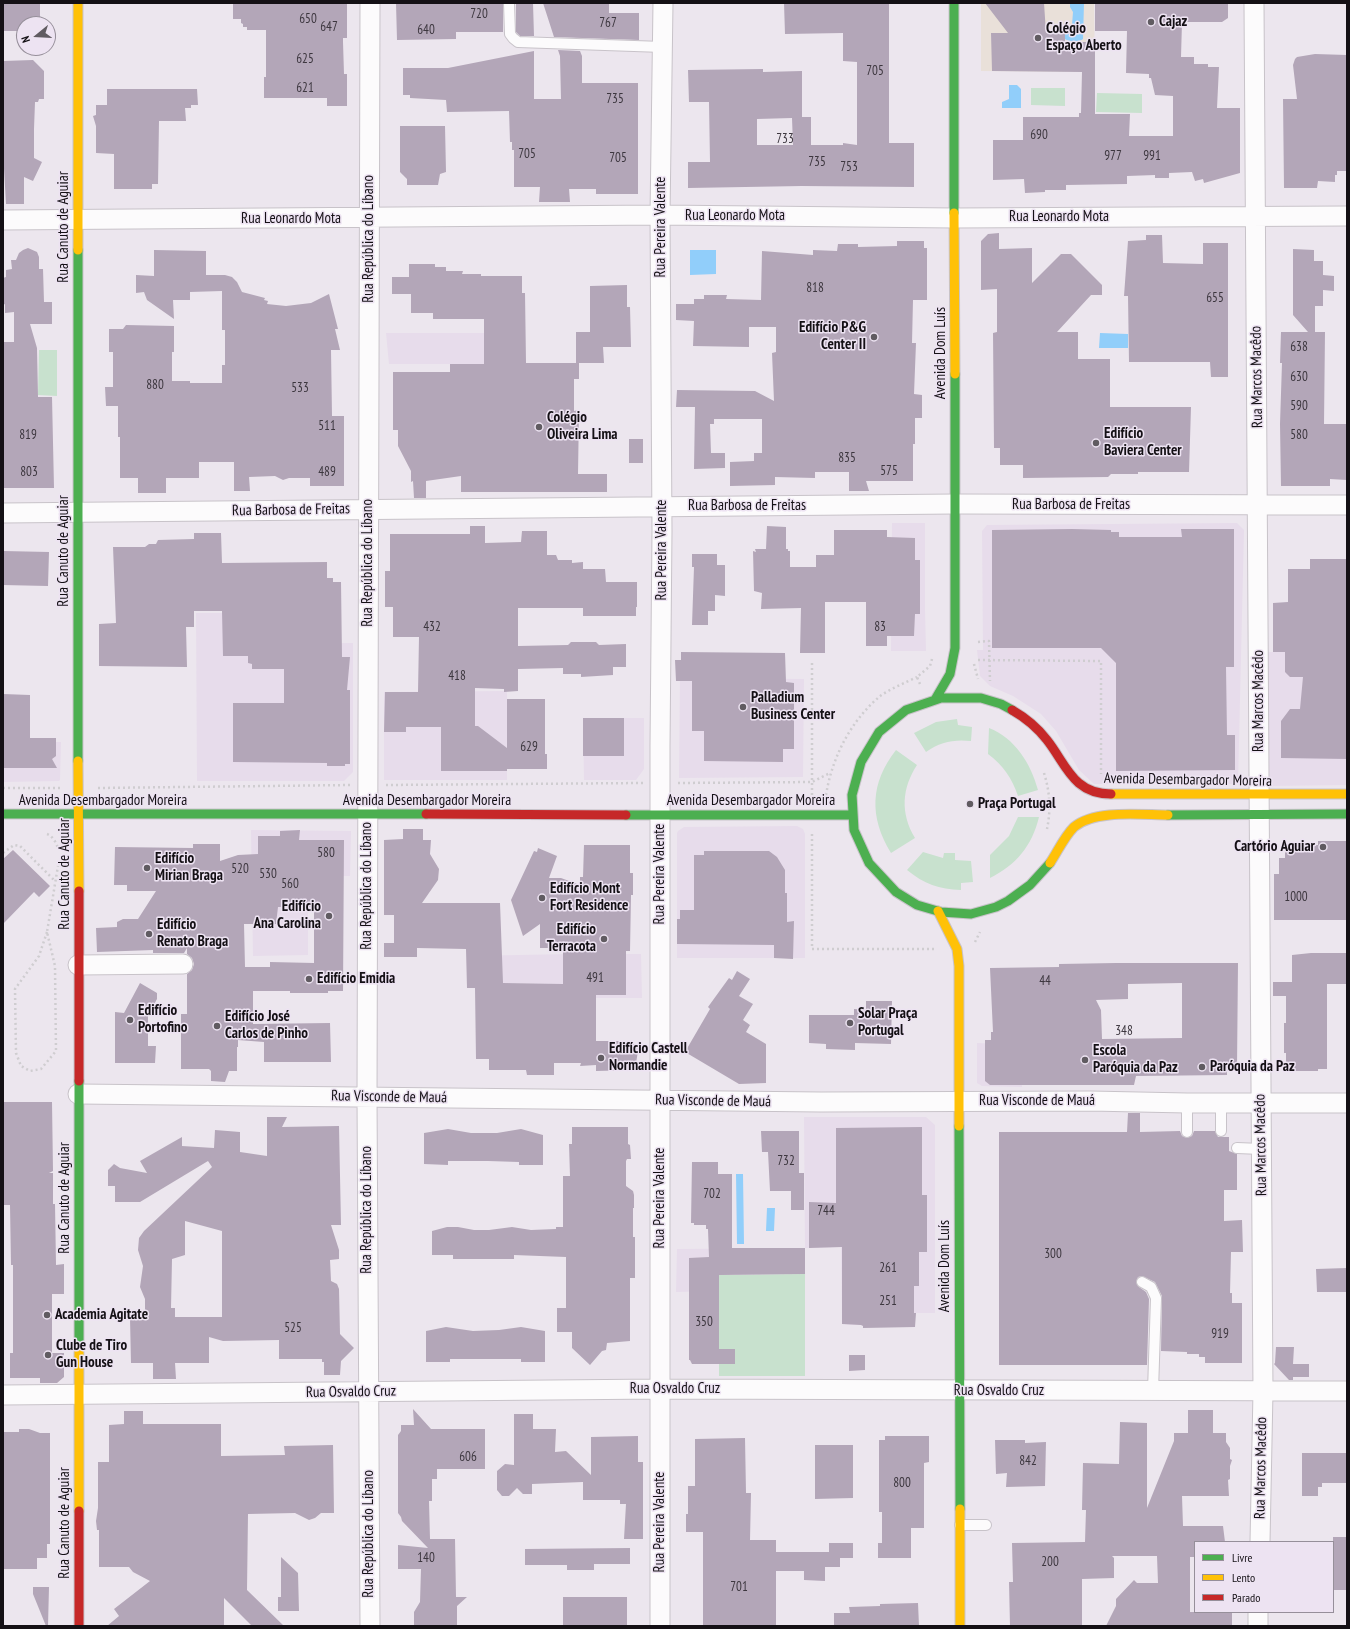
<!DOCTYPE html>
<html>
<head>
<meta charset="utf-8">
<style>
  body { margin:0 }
  #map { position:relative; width:1350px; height:1629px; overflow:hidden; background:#ece6ee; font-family:"PT Sans Narrow",sans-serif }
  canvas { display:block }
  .frame { position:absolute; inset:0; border:4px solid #141015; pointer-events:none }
  .legend { position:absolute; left:1194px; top:1541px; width:140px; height:72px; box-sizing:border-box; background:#ede3f2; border:1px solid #968f9a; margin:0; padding:5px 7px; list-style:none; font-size:12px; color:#141015 }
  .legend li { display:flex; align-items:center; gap:8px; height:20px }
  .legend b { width:20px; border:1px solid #968f9a }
  .north { position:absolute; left:16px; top:16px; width:40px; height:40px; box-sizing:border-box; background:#ede3f2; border:1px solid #968f9a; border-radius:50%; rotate:252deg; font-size:11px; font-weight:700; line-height:16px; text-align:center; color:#141015 }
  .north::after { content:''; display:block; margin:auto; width:14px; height:18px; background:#605b61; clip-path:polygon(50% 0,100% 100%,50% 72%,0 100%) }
</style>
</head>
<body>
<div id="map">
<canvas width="1350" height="1629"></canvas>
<div class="frame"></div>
<ul class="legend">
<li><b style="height:5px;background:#4caf50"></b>Livre</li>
<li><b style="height:5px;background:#ffc107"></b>Lento</li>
<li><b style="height:5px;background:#c62828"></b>Parado</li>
</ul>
<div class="north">N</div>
</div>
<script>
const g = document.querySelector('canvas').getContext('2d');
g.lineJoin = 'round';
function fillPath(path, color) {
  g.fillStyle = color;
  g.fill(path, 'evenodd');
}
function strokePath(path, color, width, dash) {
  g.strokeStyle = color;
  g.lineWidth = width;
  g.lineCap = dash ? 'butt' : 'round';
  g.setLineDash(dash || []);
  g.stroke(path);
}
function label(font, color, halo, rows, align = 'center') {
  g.font = font + ' "PT Sans Narrow",sans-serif';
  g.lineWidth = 3;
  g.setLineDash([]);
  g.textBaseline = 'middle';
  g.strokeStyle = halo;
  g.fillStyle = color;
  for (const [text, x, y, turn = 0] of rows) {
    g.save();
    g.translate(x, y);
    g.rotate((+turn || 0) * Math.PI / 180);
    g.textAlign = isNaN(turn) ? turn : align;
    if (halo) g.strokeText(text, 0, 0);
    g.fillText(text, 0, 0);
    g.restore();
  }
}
const built = new Path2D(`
  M386,333H484V364H389Z
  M892,523H925V610L926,651H891Z
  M1237,523L1244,530L1238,784H1094L1079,770L1056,731L1041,714L1013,696L990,686L980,676L977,650H983L982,531L987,525Z
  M196,613H225V644L353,643V772L344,781H197Z
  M1264,652H1347V785L1267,786Z
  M680,678L804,679L803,777L679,778Z
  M507,691V780H384V692Z
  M583,718H644V769L636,780H584Z
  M3,742H61L60,780L59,781L3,782Z
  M797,826L803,829L805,834V958H677V833L678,831L684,827Z
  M251,830L351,831L350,876H308V955L253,956Z
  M571,954H641L642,998H567L554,984L491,983L467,956Z
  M977,1043L998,1044L1021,1066L1022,1087L982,1086L977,1083Z
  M804,1117H926L935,1125V1313H904L861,1325L842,1324L841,1247L805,1248V1274L719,1275V1291L676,1292L677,1249L805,1248Z`);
const education = new Path2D(`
  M981,3H1094L1095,72L981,71Z`);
const green = new Path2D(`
  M1031,88H1065V106L1031,105Z
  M1097,93L1142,94V113L1096,112Z
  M39,350H57V396L38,395Z
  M957,719L958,725L972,727L971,741C954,739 940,742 926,752L914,733L936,722Z
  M989,728C1015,738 1031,764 1038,790L1018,796C1012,778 1003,765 988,754Z
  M896,750L917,765C902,788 900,813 915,838L891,853C869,817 870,783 896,750Z
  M1018,817H1039C1032,846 1016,865 990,878V855L1009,836Z
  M923,852L943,858L944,853H955V860L971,861L973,882L961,883V890C939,889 924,884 907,870Z
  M805,1274V1376H719V1275Z`);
const water = new Path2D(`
  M1070,3H1084L1083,39C1079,42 1069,42 1065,39C1064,32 1068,30 1072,25L1073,12L1070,7Z
  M1009,85H1017L1021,89V108H1002V102L1009,99Z
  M690,250H716V274L690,275Z
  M1100,333L1128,334V348H1099Z
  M736,1174H743L744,1244H737Z
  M767,1208H775L774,1231H766Z`);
const building = new Path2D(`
  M3,3H40V24H24V31H3Z
  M233,3H347V38H343V42L344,74H347V106H327V98H264V77H266V30H247V27H243V24L241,23V19H233Z
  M396,3H503V32H456V39L397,40Z
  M516,3H533L534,36H520L516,32Z
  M543,3H609V13H639V40L554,37Z
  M784,3H889V143H914V187L802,186L688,188V162H710L709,102H689L688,70L763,69V72L802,71V117H811V145H843V143L857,145V62L843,61V33L785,34ZM792,118L793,145H757V119Z
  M985,3H1044L1046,33L1065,34V42H1095V114H1130L1129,136H1173V96L1155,95L1151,78H1149V74L1126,73L1127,31H1095V3H1228V18L1222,22H1182L1181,57H1194V64H1208V67H1219L1217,108H1240V173L1204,183L1203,179L1195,181L1192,172L1169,173V178H1155V175L1127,176V184L1066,185V190H1045V192L1025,193L1024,179L993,180V140H1023V117H1079V113H1081L1082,72L992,71L991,33H1008Z
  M558,50L580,51L582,56V83H638V194H596V189H569L570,202H539L540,187H514V150H512V142H510L509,111L447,112L446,100L410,98V95H403V68H448L534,51V99H561L560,56Z
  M1315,54L1347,55V171H1337V175H1335V182L1318,181L1317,188H1284L1283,99H1297L1293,65L1295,59L1297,57Z
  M33,60L44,71V99H39L38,102H35L34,129V158L42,162L33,181L24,177V204H6L3,151V61Z
  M107,89H197L198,105H191V108H185L186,121H159L158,184H152V189H114V154L96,153V126L93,116L96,115V105H107Z
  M400,126H445L446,172L440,174L438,185H407V179L400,172Z
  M999,233V249L1032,248V283L1061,254H1071L1102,285V295H1091L1057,332H1078V359H1110V407H1191L1189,472H1138V474H1111L1108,477L1023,478V465H1000V448H994L993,333L997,332V289L981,290V241L988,234Z
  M1146,235H1162L1163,263L1203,264V243H1228V377H1211L1210,362H1129L1128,296H1124L1128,241L1146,240Z
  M897,241H924V248H927V300H913L912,343H916L914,394L922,395V418H915V444H913V481H866L869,491H849V472H815V478L775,477V485L730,486V462L754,461V453H762V419H714V424H710L711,453H725V468L694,469L695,407H676L677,390L755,391L774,401L772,353L776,352V327H749V347L693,346L694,321L676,320V304H694V299H704V295H727L726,299L761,300L762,251L813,255V250L837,251L838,244H858V247L897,246Z
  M28,248L37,252L39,257V269H43L44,302H52V324H30L37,348L38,397H52L54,488H3V342H14V312L5,313V304L3,305V278L6,277V270L12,269L11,260H16L19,253L23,250Z
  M1293,249L1314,250V261H1323V275L1334,276V291L1323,290V306H1315V332H1325L1324,424H1347V480L1330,479V486H1281L1280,424L1282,363H1280L1281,332H1308L1293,315Z
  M154,250L206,251V275H225L232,277L237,282L242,292L265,298L264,300L268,301L267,304L286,306L311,303L329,294L338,329H335L340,350H331L332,416H344V486H310V478H289L283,480L275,476L249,477L250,491H234V462H199V478H166V493H138V478H120V437H118V406H106L105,387H113V352H109V329H123L126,325L174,326V352H172V381H190V383H222V365H225V330H222V291L190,292V300H173L174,319L147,300L144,292L136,293V275L154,276Z
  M409,264H435V267H446V271H463L462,274H481V276H522V293H525L526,363H579V379H574V411L579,410L578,474H607V492H461V476L426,481V498H414L413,481L411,482V471L398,446V430H393V372H450V364H484V319H433V313H411V294H392V277H409Z
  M627,285V307H630L631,347H603L604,363H576V332H590V286Z
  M629,439H643V463H629Z
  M470,526H485V543L521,542L522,531H547V555H556L558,560H572V563L583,562V569H605L606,582H637V607H636V616H583V608H518V646L568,645L571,642H596L599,645L626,644V667H613V675L581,677V674H563V668L518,669V691L504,692V689L475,688V726H478L507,748V699H545V754H547V769H507V771H441V727H406V732H384L385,692H418L419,637H393V607H385V571H390V534H470Z
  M767,526L786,527V549H788V551H790V567H816V555H834V530H887V537L915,538V560H920V614H915L914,636H887V646H866V602H825V653H800L801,608L761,609L762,593L754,591L753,551L756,552L755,549H766Z
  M1072,529L1111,530V532H1119V537H1182L1181,529H1234V667H1226L1227,735H1235V770L1116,771V663L1101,648H992V530Z
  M194,533H221L222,563L327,562V578H333V582H341L342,657H350L347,690H350V764H345V766H327V763L233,762V703H284V669H252V664L248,663V656H223L222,611H194V627H186L187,667L99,666V624L116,623L113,547H145L149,544H156L158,540L194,539Z
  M3,551L49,552L48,586L3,585Z
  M692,554H717V565H725V596L715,595V611H708V625H692L694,567H692Z
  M1310,559H1347V759L1281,758V721L1290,709H1300L1303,677H1290L1285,672V652H1273V603L1288,602V569H1310Z
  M681,652L785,653L786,682L794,683V749H783V762L704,761V731H692V681H676L675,660H681Z
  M3,694L30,695V738H56V756L52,759L57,768H3Z
  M583,718H624V756H583Z
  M403,829H423V840H431L430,854L439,869L438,880L422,903H500L503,983L563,984V948H540V924L523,936L511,900L534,851L537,852L538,848L557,856L549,878H561L580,885V877H583L584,845H630V873H633V895H631L630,951H626V995H596V1041H621V1044H639L635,1070L596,1071V1065L580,1066L581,1063H554V1075H527L526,1070H489V1059H476L475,988H467L466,949L417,948V957H384V943H394V915H384V840L403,839Z
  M300,830L299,840H344L343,991H328V993H290V991H253V1024L330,1023L331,1062H264V1042L238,1040V1047H237V1071H229L225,1082L211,1081V1071L209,1069H181V1014H187V974L192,970L194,964L192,958L187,954V948L184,953H153V950L97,952L96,928L117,927V922L123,919H138L156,891H127V885H114L115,847L193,848V844H220V861L238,855L258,854V836H280V831ZM278,907H314V963L270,962V967H245L244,924H276Z
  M1318,841H1347L1346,920H1274V874H1279V858H1285V846L1318,845Z
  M13,850L50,886L39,897L34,892L3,924V859Z
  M704,851H769L777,857L785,870V893H787V922L794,921L793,959L774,958V945L677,944V919H680V910H694V855H704Z
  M1311,953H1347V984H1327V1069H1318V1071H1286V1053H1284V1023H1286V996H1273V982H1292V955Z
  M1116,963H1238L1237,1067H1232V1071H1227V1075L1136,1076L1134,1085H990L985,1081V1040H991V1032H993L990,968L1059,967V964ZM1182,983V1038L1102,1039L1101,1010L1096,1000L1128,999V984Z
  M737,971L750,979L739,996L753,1004L743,1020L750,1025L746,1032L766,1044V1083L739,1084L685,1052L710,1009L708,1007L729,978L732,980Z
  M140,983L157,993V999L148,1015V1046H156L155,1063H115V1012L124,1013Z
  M866,1001H892L891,1044L855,1043V1050L826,1049V1044L809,1043V1015H854V1009L866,1010Z
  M3,1102H52L53,1171L49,1173H53V1204H55L56,1265L64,1264V1294H52V1353H64V1377L57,1383H40V1378H10V1353H13V1265H11L10,1205H3Z
  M1128,1113H1140V1132L1180,1131L1182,1136L1187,1138L1192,1136L1194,1131H1215L1218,1137H1229V1151L1237,1154V1190H1224V1221L1242,1220L1243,1252H1231L1230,1293H1232V1303H1242V1363H1205V1357H1199V1354H1187V1352L1161,1351L1162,1296L1155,1282L1142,1276L1138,1277L1136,1282L1139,1287L1146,1292L1149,1299L1147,1365H999V1132H1127Z
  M267,1117H287L282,1127L339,1126L341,1225H331L339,1250V1259L330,1260L331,1281L337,1284L339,1289L340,1334L354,1348L341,1361L340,1375H324V1362H322V1359H279V1340L223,1341L209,1337V1363H175L176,1379H153V1363H131L130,1318H145V1299L140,1287L143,1266L138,1250L139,1238L144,1231L212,1167L208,1161L140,1202H115V1186H108V1170L114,1164L120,1168L147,1173L140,1161L182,1137V1146L214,1148L215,1130L240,1132V1152L267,1156ZM185,1221L222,1231V1317H175V1308H171L172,1259L185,1255Z
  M572,1127H628V1144L630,1145L631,1159H627L626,1161V1186L633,1191L634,1195V1208H633V1237H635V1278H630V1341L607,1343L606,1350L602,1351L590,1365L572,1348V1332H557V1308H566V1257L514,1255V1259H453V1255H432V1231L447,1227H458L474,1230H489L512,1227L531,1230L556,1229V1227H563V1176H570L569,1144H572Z
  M922,1127V1195H927V1252H919V1286H914V1313H916L915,1327L863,1328V1326L861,1325L842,1324V1247L809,1248V1202L836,1203V1128Z
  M448,1129L471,1133H497L521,1129L543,1135V1165H519V1162L488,1161H448V1165L424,1164V1133Z
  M761,1131H799V1173H804V1210H791V1191H770L768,1152H762Z
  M692,1162H718V1174H732V1248H805V1274L719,1275V1349H735V1364H692L690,1360H689V1258L709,1257L708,1229H706V1225H694V1223H691Z
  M1347,1268V1292H1317L1316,1269Z
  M446,1327L473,1331L499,1330L521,1327L545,1331V1362H521V1359H450V1362H426V1331Z
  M1276,1347H1294L1293,1364H1309V1377H1293V1380H1289L1274,1364L1275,1363Z
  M849,1355H865V1370L849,1371Z
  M413,1409L431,1429H485V1469H437V1479H432V1501H429L430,1539H455L456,1597H467L457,1606V1626H414V1612L420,1602L421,1569H398V1545L428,1548L402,1521L401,1517L398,1513V1435L401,1431V1425H414Z
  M1188,1410H1213V1433H1226V1442L1230,1448V1459L1232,1460L1230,1466V1479L1228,1480L1229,1496H1182L1183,1526H1223L1225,1542H1195V1557H1190V1612H1232V1626H1106L1116,1606V1599L1134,1580L1137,1583H1158L1157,1556H1112L1114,1558V1578L1082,1579V1626H1010L1009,1582H1013L1012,1543L1085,1542L1086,1510H1082L1083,1463L1119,1464L1120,1422L1147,1423V1508L1174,1441V1433H1188Z
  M124,1411H143V1424H221V1456L285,1455L284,1446L333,1445L334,1513H321L315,1518L309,1520L295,1513L248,1514L247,1590L284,1626H252L224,1598V1626H107L119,1616L114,1609L150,1581L133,1572L129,1567H99V1530H97L96,1521L98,1508V1462H109V1425L124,1424Z
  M514,1414H533V1429H556L555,1452L566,1451L591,1475V1437L638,1436V1462H643V1539H624L626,1504H620V1500H583V1482L532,1484V1494H523L517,1488L509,1496H502L497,1490V1471L505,1464L514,1465Z
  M19,1429H29L40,1433H50V1544H47V1558H37V1569H3V1432H19Z
  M885,1436H929V1462L924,1463V1528H911V1558H878V1543H882V1512H879V1440H885Z
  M745,1438L746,1493H751L750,1540H776V1552H829V1543H853V1558H840V1567H825V1581L804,1580V1571H776V1626H703V1532H686V1514H688V1486H695V1439Z
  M995,1440H1025V1443L1046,1442L1045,1486L1006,1487L1007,1473L996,1474Z
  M815,1445H853V1498L815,1499Z
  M1302,1453H1347V1483H1322V1487H1318V1496H1302Z
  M1333,1537H1347V1590H1333Z
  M630,1548V1564H594V1570H567V1565H525V1549Z
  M281,1557L298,1573L299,1611H278V1597H281Z
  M33,1587H49L48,1626H46L33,1594Z
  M563,1597H627V1626H563Z
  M918,1603L919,1626H834V1613H850L849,1607L880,1606V1604Z`);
const path = new Path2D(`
  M978,642L989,641L990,681
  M978,660L1101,661V774
  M812,663V796
  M974,664L978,679
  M920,684L917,677L930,666L932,659
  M1044,773C1050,792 1051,810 1047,829
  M678,783L812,782L830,773
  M386,785L643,783
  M3,788H60
  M98,788L351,785
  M826,795C832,758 850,722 879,697C889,689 905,683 917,677
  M47,834C53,836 57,844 58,849
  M812,834V949H936
  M3,853L14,845L20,846L55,881
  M47,932L39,956L15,989L16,1053L21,1066L30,1071L41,1069L56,1051L55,966L47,932L58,866
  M975,942L980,932`);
const lane = new Path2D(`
  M509,3L510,34L513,38L518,42L663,47
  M1187,1103V1132
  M1221,1103V1131
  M1237,1148L1261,1149
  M1142,1282L1151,1287L1156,1298L1153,1391
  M960,1525H986`);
const street = new Path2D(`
  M1254,3L1263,1391L1260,1542
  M3,220L660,215L954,218L1347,216
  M3,513L955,504L1347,505
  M78,965L183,964
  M78,1094L821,1102L1090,1101L1187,1103H1347
  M3,1395L660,1389L1347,1391
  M370,1626L367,1096L370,3
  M660,1626V746L662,531L660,215L663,3
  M1258,1626V1612`);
const fast = new Path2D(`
  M954,3V213
  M78,250V761
  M936,698L950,674L955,648V374
  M1012,710L1001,704L981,698H941L906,710L879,732L861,762L852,795L854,830L869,863L896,892L917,905L941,912L971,914L996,907L1008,901L1030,885L1050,863
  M3,814H426
  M626,815H852
  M1168,815L1347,814
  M79,1081V1348
  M959,1126L960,1509`);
const slow = new Path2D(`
  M78,3V250
  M954,213L955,374
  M78,761L79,891
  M1111,794H1347
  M1050,863C1058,851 1064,837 1074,827C1095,809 1142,815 1168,815
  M938,911L957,949L959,966V1126
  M79,1348V1511
  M960,1509V1626`);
const jam = new Path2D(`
  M1012,710C1026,718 1037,727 1047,740C1066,764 1073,794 1111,794
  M426,814L626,815
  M79,891V1081
  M79,1511V1626`);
const markers = [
  [1151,22,4,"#605b61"],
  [1038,38,4,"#605b61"],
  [874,337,4,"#605b61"],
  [539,427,4,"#605b61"],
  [1096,443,4,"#605b61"],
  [743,707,4,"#605b61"],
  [970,804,4,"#605b61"],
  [1323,847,4,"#605b61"],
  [147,868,4,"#605b61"],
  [542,898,4,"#605b61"],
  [329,916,4,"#605b61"],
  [149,934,4,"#605b61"],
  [604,939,4,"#605b61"],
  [309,979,4,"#605b61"],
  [130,1020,4,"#605b61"],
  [850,1023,4,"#605b61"],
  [217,1026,4,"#605b61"],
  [601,1058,4,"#605b61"],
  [1085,1060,4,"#605b61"],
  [1202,1067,4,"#605b61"],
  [47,1315,4,"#605b61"],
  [48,1355,4,"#605b61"]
];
const numberNames = [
  ["720",479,14],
  ["650",308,19],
  ["767",608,23],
  ["647",329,27],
  ["640",426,30],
  ["625",305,59],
  ["705",875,71],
  ["621",305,88],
  ["735",615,99],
  ["690",1039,135],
  ["733",785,139],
  ["705",527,154],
  ["977",1113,156],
  ["991",1152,156],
  ["705",618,158],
  ["735",817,162],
  ["753",849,167],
  ["818",815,288],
  ["655",1215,298],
  ["638",1299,347],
  ["630",1299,377],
  ["880",155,385],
  ["533",300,388],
  ["590",1299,406],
  ["511",327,426],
  ["819",28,435],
  ["580",1299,435],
  ["835",847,458],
  ["575",889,471],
  ["803",29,472],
  ["489",327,472],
  ["432",432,627],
  ["83",880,627],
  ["418",457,676],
  ["629",529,747],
  ["580",326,853],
  ["520",240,869],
  ["530",268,874],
  ["560",290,884],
  ["1000",1296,897],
  ["491",595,978],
  ["44",1045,981],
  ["348",1124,1031],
  ["732",786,1161],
  ["702",712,1194],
  ["744",826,1211],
  ["300",1053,1254],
  ["261",888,1268],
  ["251",888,1301],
  ["350",704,1322],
  ["525",293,1328],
  ["919",1220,1334],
  ["606",468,1457],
  ["842",1028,1461],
  ["800",902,1483],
  ["140",426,1558],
  ["200",1050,1562],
  ["701",739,1587]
];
const poiNames = [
  ["Cajaz",1159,22],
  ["Colégio",1046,29],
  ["Espaço Aberto",1046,46],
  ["Edifício P&G",866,328,"right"],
  ["Center II",866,345,"right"],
  ["Colégio",547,418],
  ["Oliveira Lima",547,435],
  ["Edifício",1104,434],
  ["Baviera Center",1104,451],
  ["Palladium",751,698],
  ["Business Center",751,715],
  ["Praça Portugal",978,804],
  ["Cartório Aguiar",1315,847,"right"],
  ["Edifício",155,859],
  ["Mirian Braga",155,876],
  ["Edifício Mont",550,889],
  ["Fort Residence",550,906],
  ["Edifício",321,907,"right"],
  ["Ana Carolina",321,924,"right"],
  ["Edifício",157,925],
  ["Renato Braga",157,942],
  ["Edifício",596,930,"right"],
  ["Terracota",596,947,"right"],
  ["Edifício Emidia",317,979],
  ["Edifício",138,1011],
  ["Portofino",138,1028],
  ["Solar Praça",858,1014],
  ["Portugal",858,1031],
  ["Edifício José",225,1017],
  ["Carlos de Pinho",225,1034],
  ["Edifício Castell",609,1049],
  ["Normandie",609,1066],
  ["Escola",1093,1051],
  ["Paróquia da Paz",1093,1068],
  ["Paróquia da Paz",1210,1067],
  ["Academia Agitate",55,1315],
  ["Clube de Tiro",56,1346],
  ["Gun House",56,1363]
];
const streetNames = [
  ["Rua Leonardo Mota",735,216],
  ["Rua Leonardo Mota",1059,217],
  ["Rua Leonardo Mota",291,219],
  ["Rua Canuto de Aguiar",64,227,-90],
  ["Rua Pereira Valente",661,227,-90],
  ["Rua República do Líbano",369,239,-90],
  ["Avenida Dom Luís",941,353,-90],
  ["Rua Marcos Macêdo",1257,377,-91],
  ["Rua Barbosa de Freitas",1071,505],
  ["Rua Barbosa de Freitas",747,506],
  ["Rua Barbosa de Freitas",291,510,-1],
  ["Rua Pereira Valente",662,550,-90],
  ["Rua Canuto de Aguiar",64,551,-90],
  ["Rua República do Líbano",368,563,-90],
  ["Rua Marcos Macêdo",1259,701,-90],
  ["Avenida Desembargador Moreira",1188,780,1],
  ["Avenida Desembargador Moreira",103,801],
  ["Avenida Desembargador Moreira",427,801],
  ["Avenida Desembargador Moreira",751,801],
  ["Rua Canuto de Aguiar",65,874,-90],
  ["Rua Pereira Valente",660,874,-90],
  ["Rua República do Líbano",367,886,-90],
  ["Rua Visconde de Mauá",389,1097,1],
  ["Rua Visconde de Mauá",713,1101,1],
  ["Rua Visconde de Mauá",1037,1101],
  ["Rua Marcos Macêdo",1261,1145,-91],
  ["Rua Canuto de Aguiar",65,1198,-90],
  ["Rua Pereira Valente",660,1198,-90],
  ["Rua República do Líbano",367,1210,-90],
  ["Avenida Dom Luís",945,1266,-90],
  ["Rua Osvaldo Cruz",675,1389],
  ["Rua Osvaldo Cruz",999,1391],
  ["Rua Osvaldo Cruz",351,1392,-1],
  ["Rua Marcos Macêdo",1261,1468,-89],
  ["Rua Pereira Valente",660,1522,-90],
  ["Rua Canuto de Aguiar",65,1523,-90],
  ["Rua República do Líbano",369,1534,-90]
];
fillPath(built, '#e7dceb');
fillPath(education, '#e9e0d9');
fillPath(green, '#c8e1ce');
fillPath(water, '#91cefa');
fillPath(building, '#b3a6b8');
strokePath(lane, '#c8c3c9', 12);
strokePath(street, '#c8c3c9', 21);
strokePath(fast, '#c8c3c9', 11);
strokePath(slow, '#c8c3c9', 11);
strokePath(jam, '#c8c3c9', 11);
strokePath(path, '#cfcdd0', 2.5, [2, 3]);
strokePath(lane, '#fcfbfc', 10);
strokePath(street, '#fcfbfc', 19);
strokePath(fast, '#4caf50', 9);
strokePath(slow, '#ffc107', 9);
strokePath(jam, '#c62828', 9);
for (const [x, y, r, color] of markers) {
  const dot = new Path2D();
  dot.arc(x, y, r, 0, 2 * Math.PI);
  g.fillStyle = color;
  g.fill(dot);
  strokePath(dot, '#ede3f2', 1.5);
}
label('13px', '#3c363e', null, numberNames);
label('bold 15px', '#141015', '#ede3f2', poiNames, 'left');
label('15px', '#141015', '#ede3f2', streetNames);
</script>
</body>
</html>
